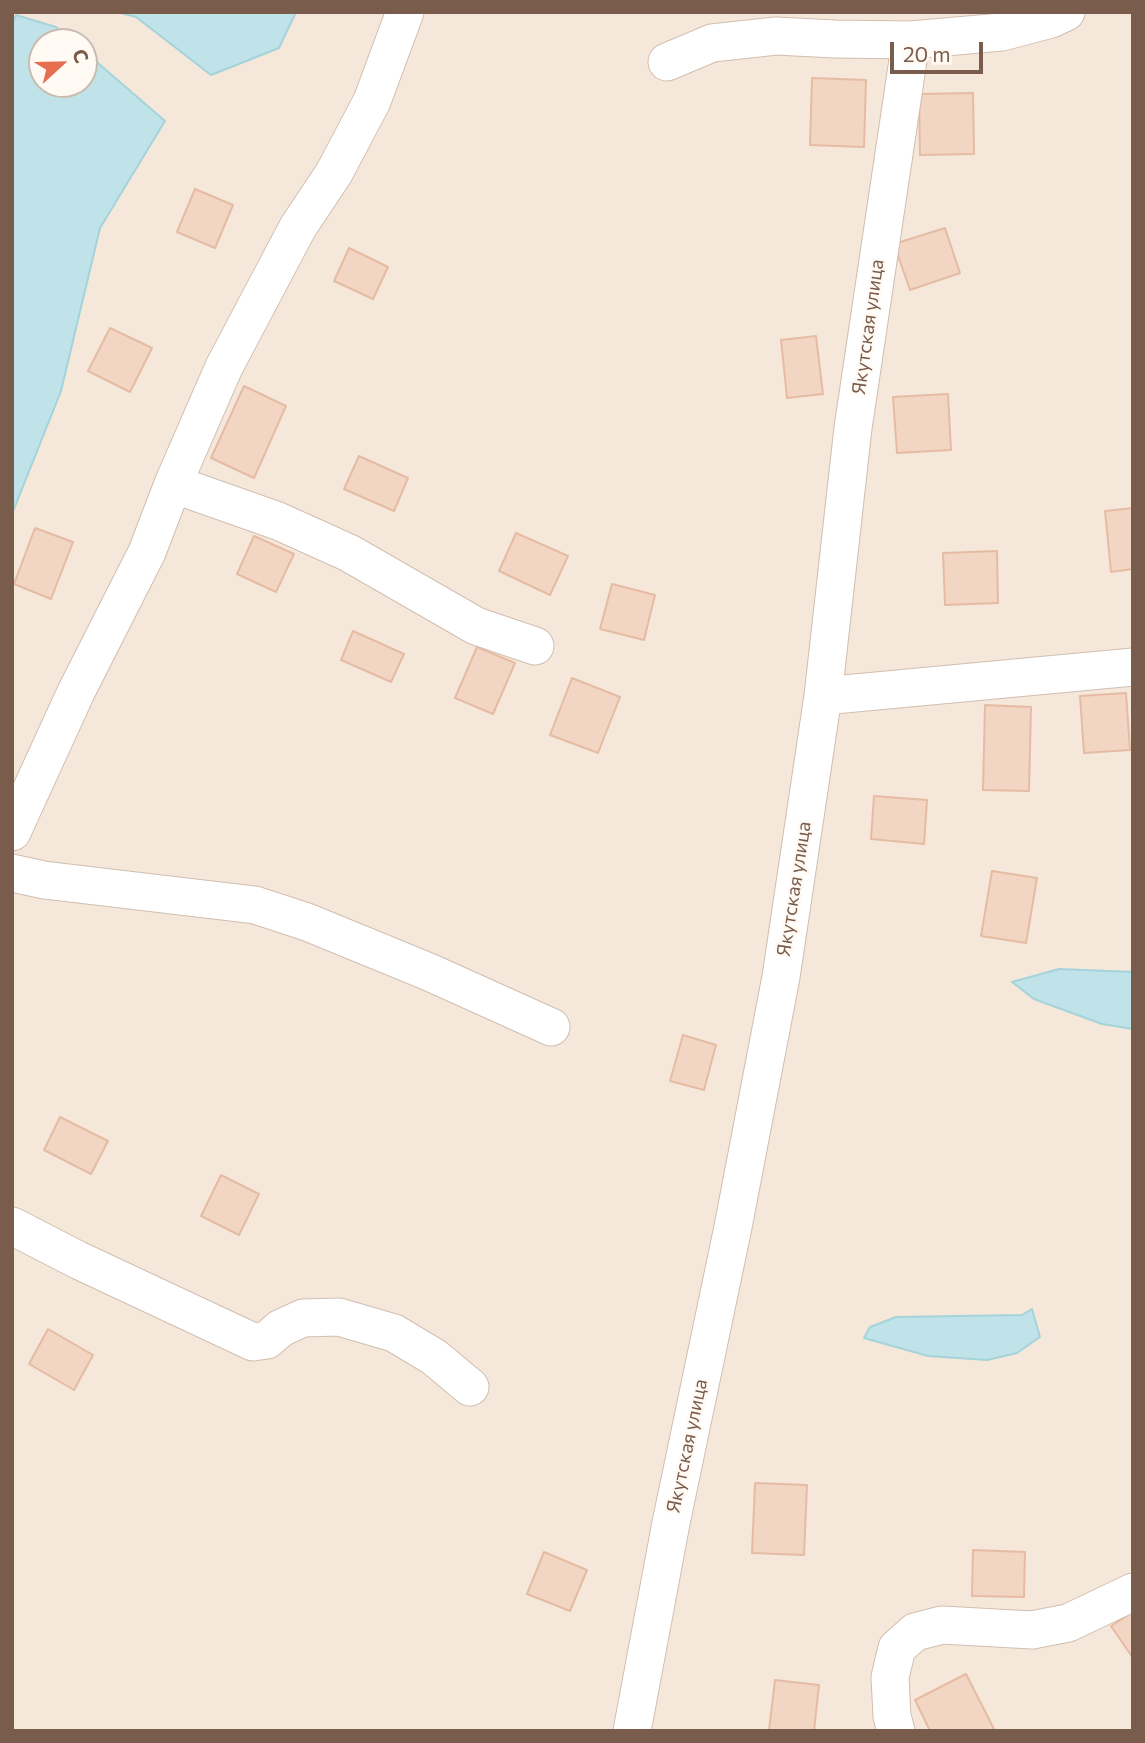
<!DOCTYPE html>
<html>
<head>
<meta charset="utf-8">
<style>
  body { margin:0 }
  #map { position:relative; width:1145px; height:1743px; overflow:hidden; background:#fdf6ec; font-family:Commissioner,sans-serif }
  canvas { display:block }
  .frame { position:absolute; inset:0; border:14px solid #7a5c4d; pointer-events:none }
  .north { position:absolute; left:28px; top:28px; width:70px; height:70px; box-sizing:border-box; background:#fffaf3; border:2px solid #cabbb1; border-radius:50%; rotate:68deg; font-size:19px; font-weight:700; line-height:28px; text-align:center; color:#7a5c4d }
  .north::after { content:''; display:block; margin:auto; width:24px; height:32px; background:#e76f51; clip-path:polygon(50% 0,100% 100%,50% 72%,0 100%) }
  .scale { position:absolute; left:890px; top:42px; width:93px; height:32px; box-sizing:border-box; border:4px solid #7a5c4d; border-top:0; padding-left:9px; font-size:21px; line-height:24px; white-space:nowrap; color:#7a5c4d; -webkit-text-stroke:5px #fffaf3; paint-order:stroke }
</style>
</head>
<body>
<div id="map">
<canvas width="1145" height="1743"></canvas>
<div class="frame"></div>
<div class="north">С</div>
<div class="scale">20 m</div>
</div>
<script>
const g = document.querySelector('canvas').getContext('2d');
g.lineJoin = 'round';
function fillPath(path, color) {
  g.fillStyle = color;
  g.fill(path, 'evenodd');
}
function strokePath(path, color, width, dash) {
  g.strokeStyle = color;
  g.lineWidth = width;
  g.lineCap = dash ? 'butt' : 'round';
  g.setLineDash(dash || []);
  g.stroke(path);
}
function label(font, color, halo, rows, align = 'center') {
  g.font = font + ' Commissioner,sans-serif';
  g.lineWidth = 5;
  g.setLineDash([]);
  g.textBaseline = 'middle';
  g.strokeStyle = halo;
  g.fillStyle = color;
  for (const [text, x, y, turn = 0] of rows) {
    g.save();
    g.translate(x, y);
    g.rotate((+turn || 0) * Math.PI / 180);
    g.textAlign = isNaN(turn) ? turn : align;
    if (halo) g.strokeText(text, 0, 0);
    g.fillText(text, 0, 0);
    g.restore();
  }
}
const residential = new Path2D(`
  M12,12H1133V1731H12ZM42,42H84V84H42Z`);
const water = new Path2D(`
  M117,12H296L279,48L211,75L136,17Z
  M16,15L56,27L73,42H42V84H84V51L165,121L100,228L61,391L12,514V25Z
  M1059,969L1133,972V1029L1102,1024L1034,999L1012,982Z
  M1032,1309L1040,1337L1017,1353L987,1360L928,1356L864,1338L870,1327L896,1317L1022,1315Z`);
const building = new Path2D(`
  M812,78L866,80L864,147L810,145Z
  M973,93L974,154L920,155L919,94Z
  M195,189L233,205L215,248L177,232Z
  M945,228L960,273L910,290L894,244Z
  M349,248L388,267L373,299L334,281Z
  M110,328L152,348L130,392L88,371Z
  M816,336L823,394L787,398L781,340Z
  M244,386L286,406L254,478L211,458Z
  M948,394L951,450L897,453L893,397Z
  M359,456L408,478L394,511L344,489Z
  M1133,508V569L1111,572L1105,511Z
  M35,528L73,542L51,599L14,584Z
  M516,533L568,556L550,595L499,571Z
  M254,536L294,554L276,592L237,574Z
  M997,551L998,603L945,605L943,553Z
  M612,584L655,595L644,640L600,629Z
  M353,631L404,654L391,682L341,660Z
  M477,647L515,663L493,714L455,698Z
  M572,678L620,697L598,753L550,735Z
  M1126,693L1130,750L1084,753L1080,696Z
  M985,705L1031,707L1029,791L983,790Z
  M874,796L927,800L924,844L871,839Z
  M992,871L1037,878L1026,943L981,936Z
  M683,1035L716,1045L704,1090L670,1081Z
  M60,1117L108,1141L91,1174L44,1150Z
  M221,1175L259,1194L239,1235L201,1216Z
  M48,1329L93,1355L74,1390L29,1364Z
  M755,1483L807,1485L804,1555L752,1553Z
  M973,1550L1025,1552L1024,1597L972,1596Z
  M544,1552L587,1570L570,1611L527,1594Z
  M1133,1612V1658L1111,1626Z
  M966,1674L995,1731H930L915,1700Z
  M775,1680L819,1685L814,1731L769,1730Z`);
const street = new Path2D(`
  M667,62L712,43L776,36L835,39L911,40L1002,32L1051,19L1066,12
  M173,484L278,521L349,553L476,626L535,646
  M823,696L1133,667
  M12,832L76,692L147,552L173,484L224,367L298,227L334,173L372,101L405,12
  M12,873L44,880L255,905L307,922L429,972L551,1027
  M12,1226L78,1260L253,1342L267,1340L281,1328L303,1318L339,1317L394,1333L434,1357L470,1387
  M632,1731L671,1523L733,1227L781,977L823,696L853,428L911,40
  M896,1731L892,1716L890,1677L897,1648L915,1632L942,1625L1032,1630L1068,1623L1133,1592`);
const streetNames = [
  ["Якутская улица",868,327,-82],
  ["Якутская улица",794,889,-81],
  ["Якутская улица",687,1446,-78]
];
fillPath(residential, '#f5e8da');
fillPath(water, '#bfe3e8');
strokePath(water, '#a5d3da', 2);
fillPath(building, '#f3d5c3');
strokePath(building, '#e6bba3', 2);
strokePath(street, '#d1beb0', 39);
strokePath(street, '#fff', 37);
label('19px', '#7a5c4d', '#fffaf3', streetNames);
</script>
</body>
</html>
